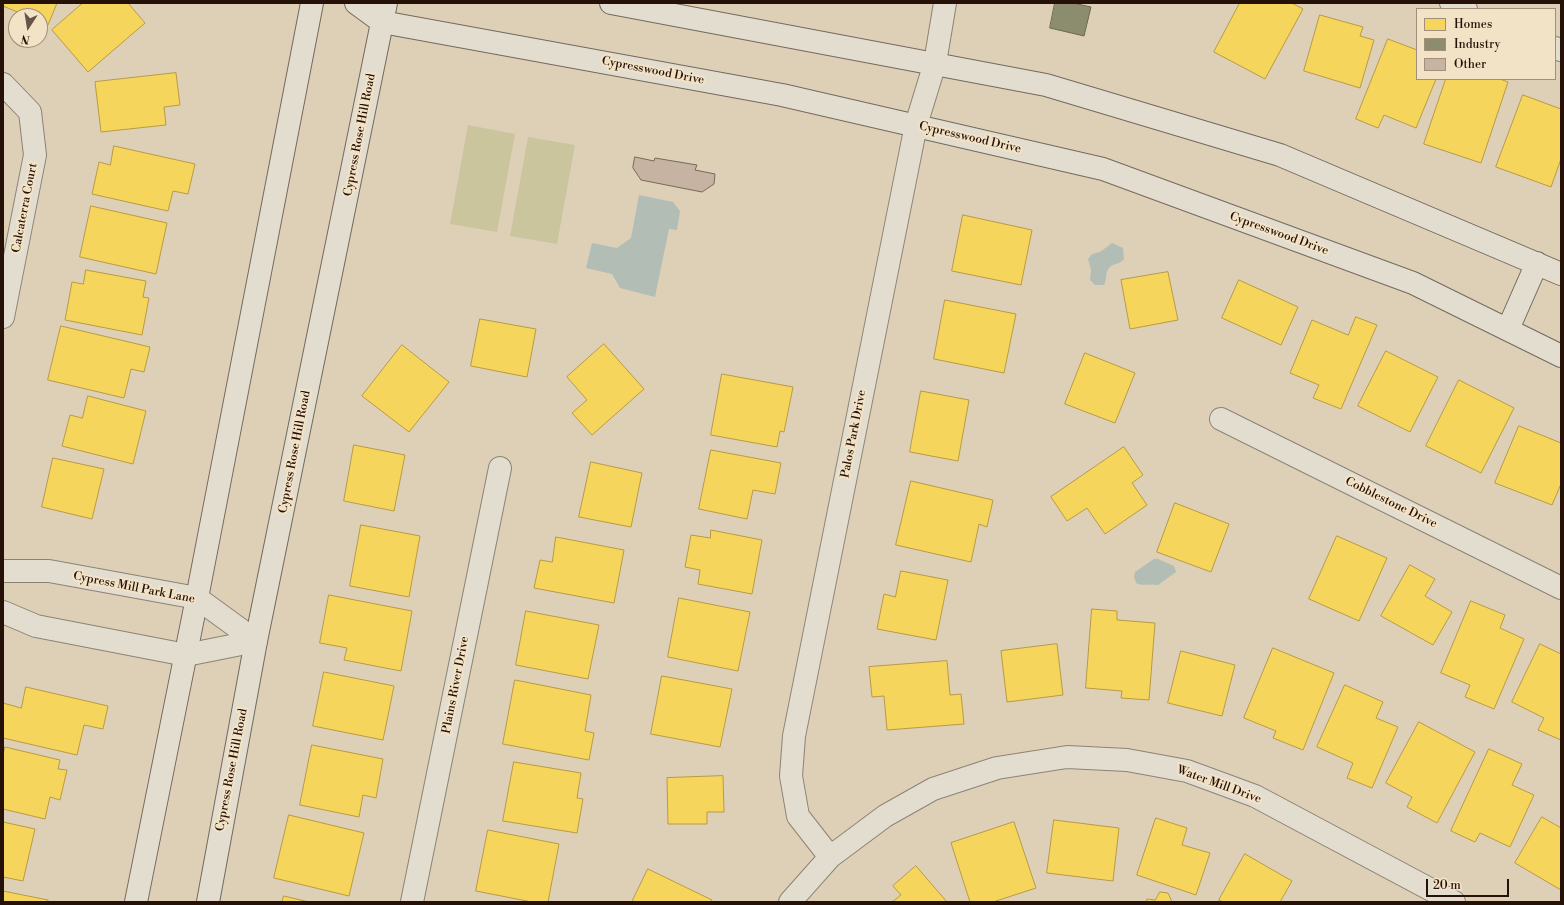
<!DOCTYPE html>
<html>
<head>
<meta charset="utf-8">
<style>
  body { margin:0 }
  #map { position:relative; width:1564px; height:905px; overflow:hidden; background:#ded0b7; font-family:"Libre Bodoni",serif }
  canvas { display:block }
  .frame { position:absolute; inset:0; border:4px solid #261109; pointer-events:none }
  .legend { position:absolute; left:1416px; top:8px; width:140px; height:72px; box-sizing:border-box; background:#f3e3c6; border:1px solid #a18f7a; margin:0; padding:5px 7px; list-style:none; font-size:12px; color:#261109 }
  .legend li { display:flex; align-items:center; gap:8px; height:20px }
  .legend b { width:20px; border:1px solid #a18f7a }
  .north { position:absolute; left:8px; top:8px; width:40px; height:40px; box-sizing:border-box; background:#f3e3c6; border:1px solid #a18f7a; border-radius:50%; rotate:192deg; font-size:11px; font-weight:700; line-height:16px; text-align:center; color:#261109 }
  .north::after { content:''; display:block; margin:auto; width:14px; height:18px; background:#665446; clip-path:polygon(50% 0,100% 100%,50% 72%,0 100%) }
  .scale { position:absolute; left:1426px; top:879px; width:83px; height:18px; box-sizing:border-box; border:2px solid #261109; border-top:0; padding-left:5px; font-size:12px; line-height:14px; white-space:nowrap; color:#261109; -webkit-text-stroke:3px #f3e3c6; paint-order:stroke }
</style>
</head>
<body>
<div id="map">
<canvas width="1564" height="905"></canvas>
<div class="frame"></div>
<ul class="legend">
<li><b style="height:11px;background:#f6d55c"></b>Homes</li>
<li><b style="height:11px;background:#8c8c6e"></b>Industry</li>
<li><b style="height:11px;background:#c6b3a2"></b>Other</li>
</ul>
<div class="north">N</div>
<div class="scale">20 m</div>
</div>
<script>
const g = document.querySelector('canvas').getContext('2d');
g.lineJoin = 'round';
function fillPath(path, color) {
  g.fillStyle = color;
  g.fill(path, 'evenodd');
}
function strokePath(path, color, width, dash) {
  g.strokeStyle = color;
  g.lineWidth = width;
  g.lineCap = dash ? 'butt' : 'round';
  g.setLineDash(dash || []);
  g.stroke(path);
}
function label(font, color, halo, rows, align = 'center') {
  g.font = font + ' "Libre Bodoni",serif';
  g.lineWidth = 4;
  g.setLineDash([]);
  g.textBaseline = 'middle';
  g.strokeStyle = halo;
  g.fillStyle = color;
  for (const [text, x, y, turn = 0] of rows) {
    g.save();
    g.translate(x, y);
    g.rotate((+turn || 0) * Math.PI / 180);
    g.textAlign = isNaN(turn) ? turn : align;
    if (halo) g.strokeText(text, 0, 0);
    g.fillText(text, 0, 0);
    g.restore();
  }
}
const green = new Path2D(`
  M468,125L515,134L497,232L450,224Z
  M528,137L575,145L557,244L510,236Z`);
const water = new Path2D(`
  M639,195L673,202L680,211L677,230L669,229L655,297L620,288L612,274L586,268L592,243L617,248L631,238Z
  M1112,243L1123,248L1124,259C1119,265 1113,263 1109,268C1105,273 1107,280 1104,285H1095L1090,280L1091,270L1088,259L1092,254L1100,252Z
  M1154,559H1158L1174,566L1176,572L1158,585C1150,583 1143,587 1136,583L1134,577L1135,572Z`);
const homes = new Path2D(`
  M3,3H57L48,25L40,21V16H27L3,6Z
  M83,3H128L145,23L88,72L52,30Z
  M1240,3H1292L1303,9L1265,79L1214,52Z
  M1320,15L1363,27L1360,36L1374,40L1360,88L1304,71Z
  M1388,39L1417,50V79H1436L1416,128L1384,115L1378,128L1356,119Z
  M176,73L180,105L164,107L166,125L101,132L95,82Z
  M1446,79H1500L1508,82L1481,163L1424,144Z
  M1523,95L1561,109V159L1551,187L1496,167Z
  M114,146L195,164L188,194L173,191L168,211L92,194L99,162L110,165Z
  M91,206L167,223L156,274L80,257Z
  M963,215L1032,230L1021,285L952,271Z
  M86,270L146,281L143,297L149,298L142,335L65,320L72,282L83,284Z
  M1168,272L1178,320L1130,329L1121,280Z
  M1239,280L1298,307L1281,345L1222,318Z
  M945,300L1016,314L1004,373L934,359Z
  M1356,317L1377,325L1341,409L1313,398L1319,385L1290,373L1312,320L1348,335Z
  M480,319L536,329L527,377L471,366Z
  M61,326L150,347L144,372L131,369L124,398L48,380Z
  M604,344L644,389L592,435L572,413L587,400L567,377Z
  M402,345L449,382L409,432L362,396Z
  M1386,351L1438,377L1410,432L1358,406Z
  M1085,353L1135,373L1115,423L1065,404Z
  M722,374L793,387L784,432L780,431L777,447L711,435Z
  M1459,380L1514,408L1481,473L1426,446Z
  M921,391L969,400L958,461L910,452Z
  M88,396L146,411L133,464L62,446L70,415L82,418Z
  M1519,426L1561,443V484L1552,505L1495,483Z
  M354,445L405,455L394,511L344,501Z
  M1124,447L1143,475L1132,483L1147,505L1105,534L1087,508L1067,521L1051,497Z
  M711,450L781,463L775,494L753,490L747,519L699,509Z
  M53,458L104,469L92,519L42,507Z
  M591,462L642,473L631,527L579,517Z
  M911,481L993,500L987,527L979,524L971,562L896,545Z
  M1175,503L1229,524L1211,572L1157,552Z
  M361,525L420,536L409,597L350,586Z
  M711,530L762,540L752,594L698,584L700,570L685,567L691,535L710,538Z
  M1337,536L1387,558L1359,621L1309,599Z
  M556,537L624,550L614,603L534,588L540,560L552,562Z
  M1410,565L1435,579L1425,596L1452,612L1433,645L1381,616Z
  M901,571L948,580L936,640L877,629L884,594L895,597Z
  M329,595L412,611L401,671L344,660L347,648L320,643Z
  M679,598L750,612L738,671L668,657Z
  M1471,601L1505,615L1500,628L1524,639L1494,709L1465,697L1470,685L1441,673Z
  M1092,609L1117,611V620L1155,623L1149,700L1121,698L1122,691L1086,688Z
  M526,611L599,625L588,679L516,665Z
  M1057,644L1063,695L1007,702L1001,651Z
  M1540,644L1561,654V740L1538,730L1544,718L1512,702Z
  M1273,648L1334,673L1303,750L1273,738L1276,731L1244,718Z
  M1181,651L1235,665L1222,716L1168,703Z
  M947,661L950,695L961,694L964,724L887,730L884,696L872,697L869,667Z
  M324,672L394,686L383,740L313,726Z
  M662,676L732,689L720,747L651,734Z
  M515,680L591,695L585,731L594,733L589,760L503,744Z
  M1345,685L1383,702L1376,718L1398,727L1372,788L1347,778L1353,763L1317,747Z
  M26,687L108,706L103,729L84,725L77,755L3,738V703L21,708Z
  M1419,722L1475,752L1437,823L1407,807L1412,797L1386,783Z
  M312,745L383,759L376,798L363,795L359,817L300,805Z
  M5,747L60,760L58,769L67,770L60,800L50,797L45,819L3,809V757Z
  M1489,749L1522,764L1512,785L1534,795L1510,847L1480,833L1475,842L1451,831Z
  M514,762L581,773L577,798L583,799L577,833L503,821Z
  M723,776L724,812H707V824H668L667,778Z
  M289,815L364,833L349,896L274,878Z
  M1542,817L1561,828V890L1515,863Z
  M1156,818L1187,828L1182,845L1210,853L1196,895L1137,875Z
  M1054,820L1119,828L1113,881L1047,873Z
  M3,822L35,829L23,881L3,877Z
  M1014,822L1036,888L993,902H970L951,843Z
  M488,830L559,844L548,902H532L476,891Z
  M1245,854L1292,881L1280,902H1223L1219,900Z
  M916,866L947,902H892L901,895L893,886Z
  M648,869L712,900L711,902H632Z
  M3,891L48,900V902H3Z
  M1160,892L1168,893L1172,902H1146L1147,899L1155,900Z
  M284,896L309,902H282Z`);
const industry = new Path2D(`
  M1055,3H1073L1091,7L1084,36L1050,28Z`);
const building = new Path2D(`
  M635,157L654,161L655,158L697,165L695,170L715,174L714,184L702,192L641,180L633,168Z`);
const street = new Path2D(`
  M1451,3L1466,9
  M1555,48L1561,50
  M3,84L30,112L35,155L3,317
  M1221,419L1561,588
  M3,571H49L197,598L256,641
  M3,612L36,626L186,655L256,641
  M830,857L798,816L791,776L794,736L916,125L935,63L945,3
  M412,902L500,468
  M790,902L830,857L885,816L933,789L997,768L1067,757L1127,760L1187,771L1255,796L1454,902`);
const secondary = new Path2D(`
  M356,3L382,22L782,95L1103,169L1413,283L1561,356
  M611,3L1046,85L1280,155L1561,274
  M1508,329L1537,263
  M136,902L197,598L312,3
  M208,902L256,641L386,3`);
const streetNames = [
  ["Cypresswood Drive",653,71,11],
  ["Cypress Rose Hill Road",360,135,-79],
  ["Cypresswood Drive",970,138,13],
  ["Calcaterra Court",25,208,-79],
  ["Cypresswood Drive",1279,234,20],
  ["Palos Park Drive",854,434,-79],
  ["Cypress Rose Hill Road",295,452,-79],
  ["Cobblestone Drive",1391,503,26],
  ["Cypress Mill Park Lane",134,588,11],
  ["Plains River Drive",456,685,-79],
  ["Cypress Rose Hill Road",232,770,-79],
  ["Water Mill Drive",1219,785,20]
];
fillPath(green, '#cac59c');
fillPath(water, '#b2bdb5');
fillPath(homes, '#f6d55c');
strokePath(homes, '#b89a43', 1);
fillPath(industry, '#8c8c6e');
strokePath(industry, '#6d6750', 1);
fillPath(building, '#c6b3a2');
strokePath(building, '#74695c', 1);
strokePath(street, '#8d8374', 24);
strokePath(secondary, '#74695c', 24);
strokePath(street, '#e3ddd0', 22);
strokePath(secondary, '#e3ddd0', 22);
label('12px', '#261109', '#f3e3c6', streetNames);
</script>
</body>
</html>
